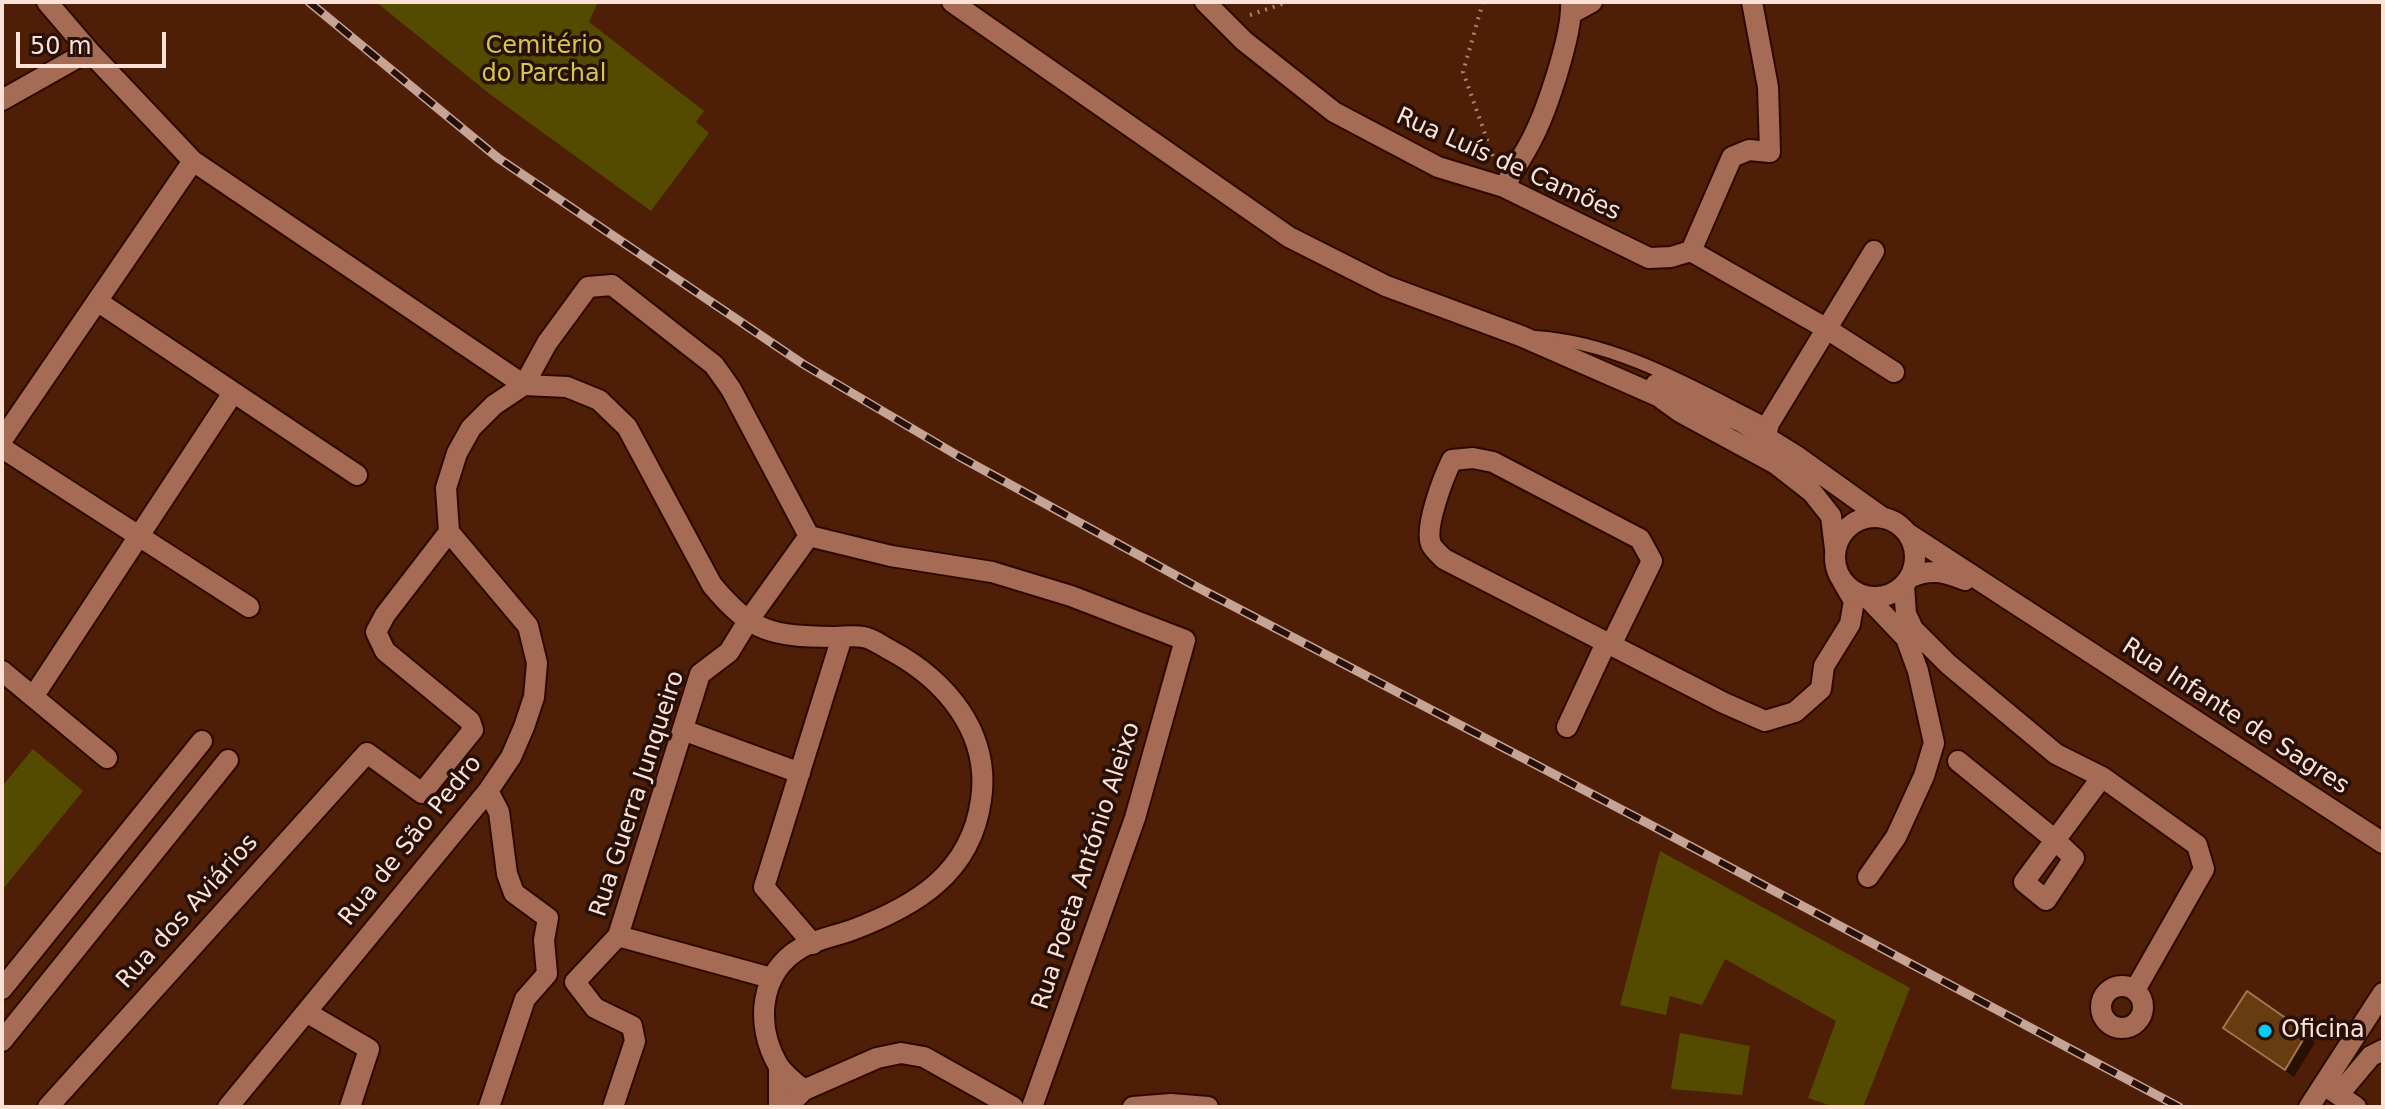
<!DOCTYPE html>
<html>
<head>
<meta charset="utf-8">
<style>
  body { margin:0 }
  #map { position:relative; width:2385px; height:1109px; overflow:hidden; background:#4f1e07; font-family:"DejaVu Sans",sans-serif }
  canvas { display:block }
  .frame { position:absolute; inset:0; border:4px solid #fce1d7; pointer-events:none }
  .scale { position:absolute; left:16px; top:32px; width:150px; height:36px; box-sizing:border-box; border:4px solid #fce1d7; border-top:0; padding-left:10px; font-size:24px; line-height:28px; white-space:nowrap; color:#fce1d7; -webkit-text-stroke:6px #261008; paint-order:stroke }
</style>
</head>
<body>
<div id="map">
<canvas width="2385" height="1109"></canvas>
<div class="frame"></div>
<div class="scale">50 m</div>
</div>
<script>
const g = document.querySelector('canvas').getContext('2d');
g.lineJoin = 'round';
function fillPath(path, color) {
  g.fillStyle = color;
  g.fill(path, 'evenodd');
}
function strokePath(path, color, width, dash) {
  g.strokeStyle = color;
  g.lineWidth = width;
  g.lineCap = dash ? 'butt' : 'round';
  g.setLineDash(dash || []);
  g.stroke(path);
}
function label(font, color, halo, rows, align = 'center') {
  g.font = font + ' "DejaVu Sans",sans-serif';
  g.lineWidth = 7;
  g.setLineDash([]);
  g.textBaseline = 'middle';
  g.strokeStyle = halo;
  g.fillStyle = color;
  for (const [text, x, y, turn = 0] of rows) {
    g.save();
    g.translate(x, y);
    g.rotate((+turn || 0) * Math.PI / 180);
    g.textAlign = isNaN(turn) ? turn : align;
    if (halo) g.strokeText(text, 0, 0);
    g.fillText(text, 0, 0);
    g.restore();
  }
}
const green = new Path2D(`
  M376,2H598L589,22L704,111L696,122L709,133L651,211L491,95Z
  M33,749L83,791L2,890V783L4,784Z
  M1660,851L1910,988L1863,1107H1835L1808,1098L1836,1021L1725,959L1702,1005L1670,996L1666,1015L1620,1005Z
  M1680,1033L1750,1046L1742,1095L1671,1089Z`);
const shadow = new Path2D(`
  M2225,1028L2306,1034L2315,1043L2294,1077L2234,1037Z`);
const building = new Path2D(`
  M2247,991L2307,1033L2285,1070L2223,1028Z`);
const path = new Path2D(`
  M1483,2L1463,72L1495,162
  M1250,15L1288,2`);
const service = new Path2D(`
  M1535,337C1618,342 1694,388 1768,425L1772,429`);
const minor = new Path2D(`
  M47,2L89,51L193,161
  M1205,2L1244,41L1334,112L1438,167L1504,187L1649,258L1671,257L1691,251L1827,329L1894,372
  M1572,13L1592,2
  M2,100L89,51
  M1504,187C1513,171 1524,155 1532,139C1547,110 1573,33 1571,2
  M1691,251L1732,157L1749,150L1770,152L1768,87L1752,2
  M97,301L357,475
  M1768,425L1874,251
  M2,440L193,161L524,385L547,343L588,287L612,285L714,365L731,389L809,536L891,556L992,572L1071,596L1185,640L1135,818L1032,1107
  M2,448L249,607
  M1904,586L1906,614L1913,629L1948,664L2056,754L2102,777L2197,845L2204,869L2135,990
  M1867,597L1906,638L1918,671L1934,743L1924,776L1896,837L1868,877
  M1611,645L1652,561L1640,539L1493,462L1473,458L1452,460C1444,476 1424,527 1431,544C1433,549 1440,555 1444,559L1724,703L1765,721L1795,712L1821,689L1824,666L1850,624L1854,601L1843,582
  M2,671L107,758
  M33,697L233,393
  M1567,727L1606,643
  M683,730L800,773
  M1958,761L2054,839L2074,858L2046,900L2024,882L2102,777
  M488,791L499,812L507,874L514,893L548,918L544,940L547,974
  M618,936L771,978
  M813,944L764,887L842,637
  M575,982L618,936L700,674L729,652L748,621L809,536
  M575,982L595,1008L632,1026L635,1041L613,1107
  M2101 1007a21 21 0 1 1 42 0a21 21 0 1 1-42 0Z
  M2,989L202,741
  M306,1012L369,1049L350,1107
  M2,1041L228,760
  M779,1067V1107
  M2327,1087L2356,1107
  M2339,1094L2371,1056L2383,1050
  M48,1107L367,753L422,793L473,730L470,721L385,651L376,632L385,615L449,532
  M228,1107L488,791L511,757L524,727L534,697L537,663L528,626L449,532L446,488L457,453L471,428L494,405L524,385L567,387L599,400L627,427L712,585C752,633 772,636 833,637C843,637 854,635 863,637C872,638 882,646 890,650C946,680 991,733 981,800C971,873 916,906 852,930C836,936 816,939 801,948C759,972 755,1025 778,1065C784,1074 795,1083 804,1090
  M489,1107L525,999L547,974
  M787,1107L804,1090L877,1058L901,1053L924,1057L1013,1107
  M1133,1107L1171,1104L1208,1107
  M2309,1107L2383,993`);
const secondary = new Path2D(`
  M952,2L1289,237L1386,286L1521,336L1658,396L1680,412L1776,464L1812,492L1831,516L1835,549
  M1656,384L1740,421L1795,455L1883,518
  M1835 557a40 40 0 1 1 80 0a40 40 0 1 1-80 0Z
  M1907,533L2383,843
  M1911,577C1931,568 1945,572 1965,580`);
const rail = new Path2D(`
  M309,2L498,158L803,364L960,457L1195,586L1647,823L2179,1107`);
const markers = [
  [2265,1031,8,"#03cbf9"]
];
const parkNames = [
  ["Cemitério",544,47],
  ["do Parchal",544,75]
];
const streetNames = [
  ["Rua Luís de Camões",1508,165,24],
  ["Rua Infante de Sagres",2235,717,33],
  ["Rua Guerra Junqueiro",638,794,-72],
  ["Rua de São Pedro",411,841,-51],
  ["Rua Poeta António Aleixo",1087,866,-72],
  ["Rua dos Aviários",188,912,-48]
];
const poiNames = [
  ["Oficina",2281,1031]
];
fillPath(green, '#544b00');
fillPath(shadow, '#0007');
fillPath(building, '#673c10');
strokePath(building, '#a4764c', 2);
strokePath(service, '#2e0900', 16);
strokePath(minor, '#2e0900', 24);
strokePath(secondary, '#2e0900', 24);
strokePath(path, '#a88272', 4, [2, 6]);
strokePath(service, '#a56b54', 12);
strokePath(minor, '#a56b54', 20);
strokePath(secondary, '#a56b54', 20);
strokePath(rail, '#c5a395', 9);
strokePath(rail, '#261008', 6, [18]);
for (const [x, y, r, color] of markers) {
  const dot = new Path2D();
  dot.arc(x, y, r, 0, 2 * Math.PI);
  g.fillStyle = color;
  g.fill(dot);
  strokePath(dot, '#261008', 3);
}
label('24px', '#d6c64b', '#261008', parkNames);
label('24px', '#fce1d7', '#261008', streetNames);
label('24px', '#fce1d7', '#261008', poiNames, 'left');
</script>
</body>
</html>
